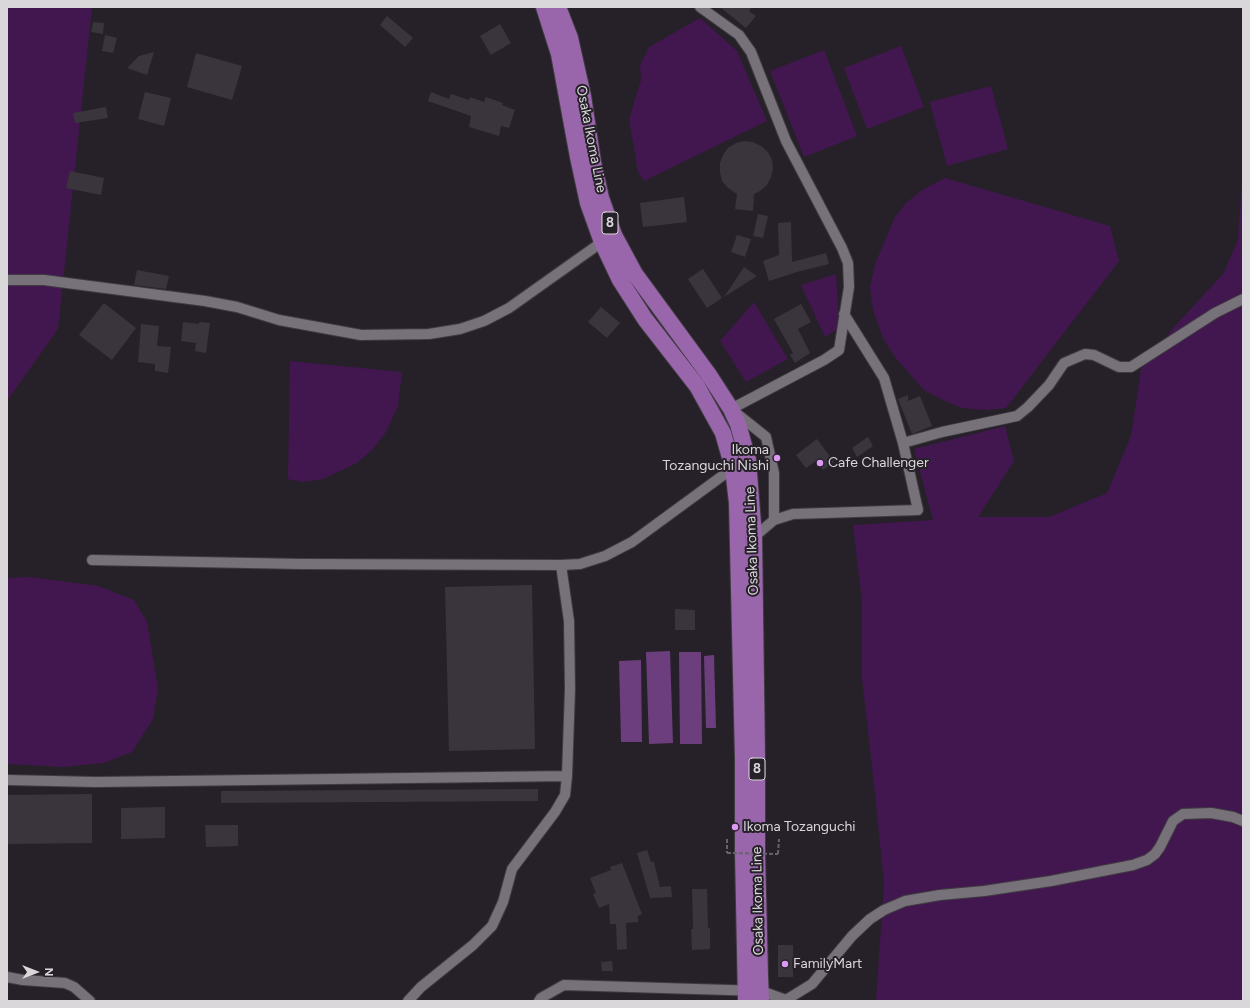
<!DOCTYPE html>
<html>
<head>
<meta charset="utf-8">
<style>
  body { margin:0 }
  #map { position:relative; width:1250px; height:1008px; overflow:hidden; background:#262128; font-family:Figtree,sans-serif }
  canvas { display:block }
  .frame { position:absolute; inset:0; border:8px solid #dad7db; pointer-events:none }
  .north { position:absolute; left:16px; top:952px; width:40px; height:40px; -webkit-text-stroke:3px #262128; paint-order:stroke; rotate:90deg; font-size:11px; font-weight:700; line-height:16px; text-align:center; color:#dad7db }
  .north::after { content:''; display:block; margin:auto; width:14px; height:18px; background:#dad7db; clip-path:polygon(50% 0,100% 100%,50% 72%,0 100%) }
</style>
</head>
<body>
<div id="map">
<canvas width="1250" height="1008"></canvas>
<div class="frame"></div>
<div class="north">N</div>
</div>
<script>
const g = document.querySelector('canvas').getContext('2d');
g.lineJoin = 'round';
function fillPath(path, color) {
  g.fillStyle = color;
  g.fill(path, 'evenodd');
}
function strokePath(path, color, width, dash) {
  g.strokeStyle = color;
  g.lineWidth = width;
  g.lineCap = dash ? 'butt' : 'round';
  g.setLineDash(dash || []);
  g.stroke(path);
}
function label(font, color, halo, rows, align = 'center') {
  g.font = font + ' Figtree,sans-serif';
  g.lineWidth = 4;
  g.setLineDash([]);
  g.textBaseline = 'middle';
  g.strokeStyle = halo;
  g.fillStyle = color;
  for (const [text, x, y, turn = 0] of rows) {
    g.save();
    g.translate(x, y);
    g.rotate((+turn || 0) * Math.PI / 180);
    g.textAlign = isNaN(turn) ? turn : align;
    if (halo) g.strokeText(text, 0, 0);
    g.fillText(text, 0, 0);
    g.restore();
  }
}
const green = new Path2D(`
  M7,7H92L58,329L7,401Z
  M700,18L737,51L767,121L644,181L638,172L629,119L641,80L640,65L649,47Z
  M901,46L924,107L867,129L844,68Z
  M824,50L857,136L804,157L770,71Z
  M991,86L1008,149L947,166L930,102Z
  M1243,163V1001H876L884,884L875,793L862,678V601L853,525L933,520L914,449L1005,426L1014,461L978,517H1049L1107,493L1131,436L1141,369L1175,326L1223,274L1238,240Z
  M945,178L1110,226L1119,261L1006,408L986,410L962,408L943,400L924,390L895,357L883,338L873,310L870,287L875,264L895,217L906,203L922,190Z
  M836,274L839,328L825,337L801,285Z
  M754,302L788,359L746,382L720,341Z
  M290,361L402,372L398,406L386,432L373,449L357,463L323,479L302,482L288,479Z
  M30,577L98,586L134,600L147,622L158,689L153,719L132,752L104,763L62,767L7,764V578Z`);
const water = new Path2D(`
  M670,651L673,743L649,744L646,652Z
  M679,652H701L702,744H680Z
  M714,655L716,728H706L704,656Z
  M641,660L642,742H621L619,661Z`);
const building = new Path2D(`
  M720,7H752L749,11L756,16L746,28Z
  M387,16L413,38L405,47L380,25Z
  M93,22L104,23L103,34L91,32Z
  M500,24L511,43L491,55L480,36Z
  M105,35L117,38L113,53L102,51Z
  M154,52L147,75L127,68L139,56Z
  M196,53L242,66L232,100L187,87Z
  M145,92L171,98L164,126L138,119Z
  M431,92L449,99L451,94L469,100L470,97L484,102L486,97L503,103L502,105L515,110L509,128L501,126L499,136L469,127L471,116L428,101Z
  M106,107L108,118L75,123L73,113Z
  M744,141L753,142L761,146L768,152L772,160L773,169L771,177L767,185L760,191L754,194V197L752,198H754L753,211L735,209L737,194L728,188L722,181L720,172V163L723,155L728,148L736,143Z
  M70,171L104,178L101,195L66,188Z
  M684,197L687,222L643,227L640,203Z
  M758,214L768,216L763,238L753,236Z
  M791,222L792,262L826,253L829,264L797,272L769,281L763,261L779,255L778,223Z
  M737,235L751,239L745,257L731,252Z
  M744,267L757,276L724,297Z
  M703,269L722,298L707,308L688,279Z
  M137,270L169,276L166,289L134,285Z
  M104,303L136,328L112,360L79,335Z
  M801,304L811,322L798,329L810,353L795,363L790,355L793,353L774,319Z
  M601,307L620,323L607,338L588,322Z
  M183,322L199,324V322L210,323L206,353L195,351L196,343L181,341Z
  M141,324L159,326L157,346L171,347L168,373L155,371V364L138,362Z
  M908,395V401L920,396L932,426L912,434L898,399Z
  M868,437L873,446L857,457L852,448Z
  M817,439L834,462L823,470L816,461L806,468L796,455Z
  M532,585L535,749L449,751L445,587Z
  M675,609L695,610V630H675Z
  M538,789V801L221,803V791Z
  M92,794V843L7,844V795Z
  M165,807V838L121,839V808Z
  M205,825H238V846L206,847Z
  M647,850L651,862H654L660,887L671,886L672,897L650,898L637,853Z
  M622,863L642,914L638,916V922L626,923L627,949L617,950L616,924H610L609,904L599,908L593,894L596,893L590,878L611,870L610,867Z
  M692,889H707L708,928H710V949L692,950L691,929H693Z
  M778,945H793V977H778Z
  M612,961L613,971H602L601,962Z`);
const path = new Path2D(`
  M727,839V853
  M778,854L779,839`);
const street = new Path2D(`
  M700,7L739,35L751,52L786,141L842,248L848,263L849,287L839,350L824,360L731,409L766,437L774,473V520
  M7,280H44L205,301L237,307L279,320L361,335L429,334L460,329L484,321L509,308L602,242
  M903,443L942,432L1017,416L1028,407L1049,385L1064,363L1085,354L1094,355L1119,367H1131L1215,313L1243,299
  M754,537L774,520L793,514L918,510L903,443L884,378L844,314
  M92,560L301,564L561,565L580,564L605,556L632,542L733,468
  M7,780L96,782L567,776
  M7,977L23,980L65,983L74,987L90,1001
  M408,1001L421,987L473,945L492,926L503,902L512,869L555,812L565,795L567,776L570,689L569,621L561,565
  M539,1001L541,998L564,985L761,991L786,1000L812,984L852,936L870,919L884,910L905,901L940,895L984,891L1051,881L1133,865L1147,860L1155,854L1160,847L1173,821L1183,814L1211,813L1233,817L1243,821`);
const primary = new Path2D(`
  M544,7L559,54L578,157L588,203L602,242L620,280L645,319L697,386L723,433L733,468L737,503L743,759V852L746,1001
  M558,7L570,38L583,96L593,162L601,198L614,235L635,274L709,375L731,409L738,424L748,460L754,537L757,759V853L760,976L761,1001`);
const pathBridge = new Path2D(`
  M727,853L778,854`);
const markers = [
  [777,458,4,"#dc99f4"],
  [820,463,4,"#dc99f4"],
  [735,827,4,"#dc99f4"],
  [785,964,4,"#dc99f4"]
];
const shields = [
  [610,223,16],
  [757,769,16]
];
const shieldNames = [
  ["8",610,223],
  ["8",757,769]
];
const streetNames = [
  ["Osaka Ikoma Line",591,139,79],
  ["Osaka Ikoma Line",752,541,-92],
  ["Osaka Ikoma Line",758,901,-91]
];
const poiNames = [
  ["Ikoma",769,450,"right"],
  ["Tozanguchi Nishi",769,466,"right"],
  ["Cafe Challenger",828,463],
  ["Ikoma Tozanguchi",743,827],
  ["FamilyMart",793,964]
];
fillPath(green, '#421750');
fillPath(water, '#6d3e7d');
fillPath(building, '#3a353c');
strokePath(street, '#403b41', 12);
strokePath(primary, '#403b41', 18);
strokePath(path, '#686369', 2, [4, 2]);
strokePath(street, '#777179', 10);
strokePath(primary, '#9a66ab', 16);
strokePath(pathBridge, '#686369', 2, [4, 2]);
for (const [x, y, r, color] of markers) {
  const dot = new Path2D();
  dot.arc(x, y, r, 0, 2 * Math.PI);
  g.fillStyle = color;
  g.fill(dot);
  strokePath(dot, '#262128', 1.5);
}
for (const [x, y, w] of shields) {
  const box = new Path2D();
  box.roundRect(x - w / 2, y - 11, w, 22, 3);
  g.fillStyle = '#262128';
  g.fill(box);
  strokePath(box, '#dad7db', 1);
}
label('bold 13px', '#dad7db', null, shieldNames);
label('14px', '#dad7db', '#262128', streetNames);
label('14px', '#dad7db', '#262128', poiNames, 'left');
</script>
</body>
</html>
